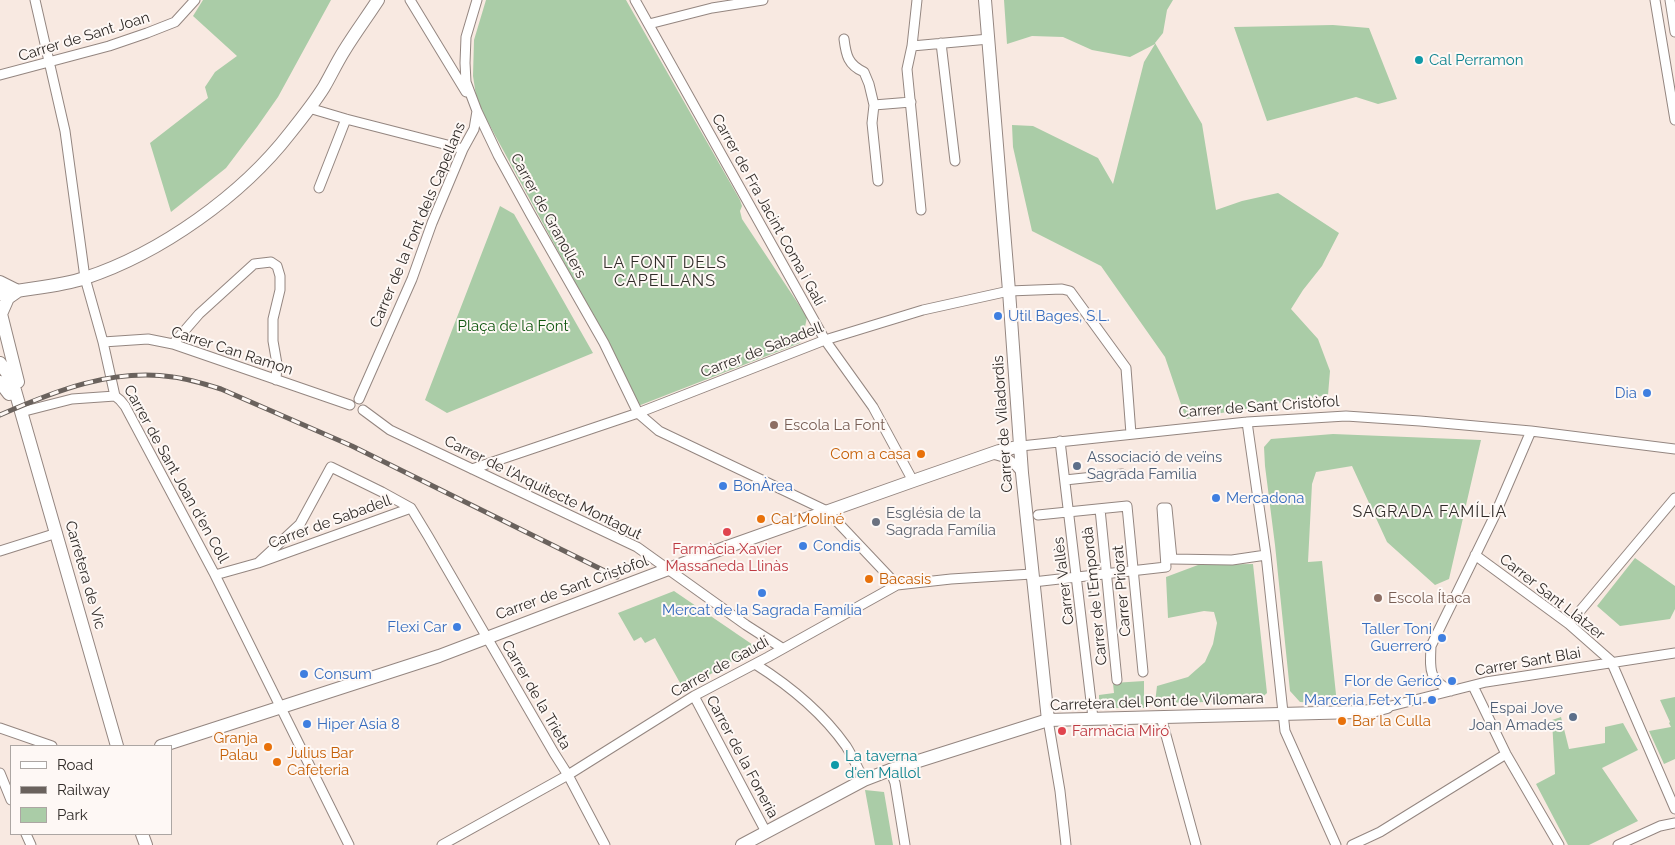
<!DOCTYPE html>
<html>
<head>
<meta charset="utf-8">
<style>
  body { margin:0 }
  #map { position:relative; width:1675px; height:845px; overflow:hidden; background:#f8e9e1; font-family:Raleway,sans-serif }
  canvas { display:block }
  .legend { position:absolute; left:10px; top:745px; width:162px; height:90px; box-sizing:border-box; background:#fef8f5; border:1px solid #aca6a3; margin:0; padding:6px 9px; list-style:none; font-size:15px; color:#302b28 }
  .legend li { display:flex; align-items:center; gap:10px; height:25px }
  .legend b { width:25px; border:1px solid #aca6a3 }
</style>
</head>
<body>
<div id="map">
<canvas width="1675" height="845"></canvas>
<ul class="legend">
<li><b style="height:6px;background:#fff"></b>Road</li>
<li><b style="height:6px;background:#6a625d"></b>Railway</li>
<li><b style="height:14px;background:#aacca7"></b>Park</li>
</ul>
</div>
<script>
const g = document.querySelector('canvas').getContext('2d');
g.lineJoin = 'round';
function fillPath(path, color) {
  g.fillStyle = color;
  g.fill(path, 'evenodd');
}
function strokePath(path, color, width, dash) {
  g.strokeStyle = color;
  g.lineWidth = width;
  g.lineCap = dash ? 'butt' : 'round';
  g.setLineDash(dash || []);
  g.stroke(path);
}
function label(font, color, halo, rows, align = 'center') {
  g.font = font + ' Raleway,sans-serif';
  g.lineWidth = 4;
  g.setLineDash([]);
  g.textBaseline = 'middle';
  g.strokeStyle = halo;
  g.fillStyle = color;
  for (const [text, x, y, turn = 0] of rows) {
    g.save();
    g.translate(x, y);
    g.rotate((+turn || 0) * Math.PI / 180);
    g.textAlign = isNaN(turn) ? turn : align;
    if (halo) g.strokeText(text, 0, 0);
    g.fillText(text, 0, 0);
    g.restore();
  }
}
const green = new Path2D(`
  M203,0H331L278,97L257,127L226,168L171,212L150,143L208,98L205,87L215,72L237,56L193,16Z
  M486,0H626L740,200L742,206L740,211L742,219L807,317L805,327L800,343L638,406L565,264L477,102L473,76L474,40Z
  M1004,0H1173L1167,10L1163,33L1155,43L1202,124L1216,210L1242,201L1278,193L1339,233L1322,266L1303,290L1291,309L1318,339L1330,371L1328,395L1186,419L1165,357L1101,266L1032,231L1013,147L1012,125L1033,126L1098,158L1113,184L1144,62L1155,44L1130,57L1092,50L1063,37L1032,36L1007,44Z
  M1333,25L1369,28L1397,99L1378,104L1356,97L1267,121L1234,27Z
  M500,206L514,214L593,353L447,413L425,400Z
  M1333,434L1481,440L1449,579L1435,585L1387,542L1352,466L1316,472L1312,484L1308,562L1322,561L1337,704L1300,702L1290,691L1275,545L1265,466L1264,447L1271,439Z
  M1635,558L1675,586V609L1670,619L1620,626L1597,606Z
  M1253,564L1267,693L1258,701L1155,703L1157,686L1188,677L1205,662L1213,644L1217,623L1214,612L1204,611L1168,618L1166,577L1198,565Z
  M674,591L756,647L684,690L655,638L645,643L641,637L634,641L618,613Z
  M1144,681V708H1099V695L1114,693L1113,683Z
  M1675,697V759L1664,764L1649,731L1671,727L1669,723L1670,722L1660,700Z
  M1561,717L1569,749L1605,743V727L1623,723L1638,750L1602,768L1638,821L1589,845H1568L1536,784L1555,774L1552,720Z
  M865,790L884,792L893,845H875Z`);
const street = new Path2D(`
  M35,0L65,131L85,278L103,342L115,396L120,400L125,406L215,575L349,845
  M410,0L466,92
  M477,0L466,37L465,63L466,82L477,111L498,155L531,215L604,343L638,413L659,431L827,511L897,585
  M635,0L825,340L873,407L913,481
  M917,0L912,46L907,69L921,210
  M1655,0L1675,120
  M1670,0L1675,32
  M649,24L712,8L763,0
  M844,39C846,55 848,65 864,72L869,84L874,105L872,123L878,181
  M941,43L955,161
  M912,46L989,39
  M0,75L109,46L147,33L175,22L195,0
  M874,105L911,102
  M309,108L346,119L463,149
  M319,188L346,119
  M103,342L148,339L173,344L350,405
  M173,344L199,314L254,264L271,262L277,266L280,276V290L273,319V341L277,364L276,380
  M359,399L412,279L432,223L463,149L474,129L477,111
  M363,410L390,430L637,547L746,625L782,648
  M21,412L72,399L115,396
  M1247,422L1266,555L1285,731L1336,845
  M1060,441L1093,718
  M1021,446L1247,422L1346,416L1420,421L1531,431L1675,449
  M992,454C1007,457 1012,460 1022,473
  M472,469L638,413L825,340L923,310L1009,291L1062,289L1070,291L1126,368L1131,434
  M1065,480L1122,474
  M1100,509L1117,680
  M1038,515L1127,506L1143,672
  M0,551L57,533
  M1475,555L1569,624L1611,661L1675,809
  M258,563L300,524L331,467L382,492L411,508L428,536L554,753L568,775L605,845
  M215,575L258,563L411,508
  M1033,582L1166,567L1162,508H1167L1172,559L1232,560L1266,555
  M1569,624L1675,498
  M755,664C790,686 822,712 846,746C853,757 858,769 864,780
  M1473,686L1506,754L1559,845
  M1451,691C1428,679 1430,670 1431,646L1494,517L1531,431
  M694,696L766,832
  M1387,707L1486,682L1675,653
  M1161,717L1196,845
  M1048,720L1060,791L1066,845
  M0,728L52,746
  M890,770L895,783L905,845
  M0,773L11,800
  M26,834L31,845
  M442,845L568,775L694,696L768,657L897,585L951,579L1032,574
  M1352,845L1380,832L1506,754
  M1618,845L1660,826L1675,823`);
const secondary = new Path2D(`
  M985,0L1009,291L1022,473L1048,720
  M0,282L18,291
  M0,294C28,288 58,287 85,278C161,253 242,195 290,133C302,118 314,103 324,87C331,75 337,62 344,51C355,33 367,17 378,0
  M0,363L12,380L117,746
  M0,382L9,394
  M18,382L1,314L8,298L18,291
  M161,746L439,656L724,548L913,481L999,451L1021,446
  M142,834L146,845
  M742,845L864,780L890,770L1048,720L1358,712L1372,711L1387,707`);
const rail = new Path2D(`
  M0,415C55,391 112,368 173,377C189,379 205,384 221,389L352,446L617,577`);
const markers = [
  [1419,60,5,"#0f9aa8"],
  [998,316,5,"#3f7fe0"],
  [1647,393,5,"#3f7fe0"],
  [774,425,5,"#8d6e63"],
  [921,454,5,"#e8710a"],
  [1077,466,5,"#5c6f8a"],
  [723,486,5,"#3f7fe0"],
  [1216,498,5,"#3f7fe0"],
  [761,519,5,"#e8710a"],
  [876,522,5,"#6b7280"],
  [727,532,5,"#e0444e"],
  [803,546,5,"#3f7fe0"],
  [869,579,5,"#e8710a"],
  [762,593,5,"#3f7fe0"],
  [1378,598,5,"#8d6e63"],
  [457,627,5,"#3f7fe0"],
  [1442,638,5,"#3f7fe0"],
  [304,674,5,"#3f7fe0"],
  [1452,681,5,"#3f7fe0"],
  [1432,700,5,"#3f7fe0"],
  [1573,717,5,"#5c6f8a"],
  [1342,721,5,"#e8710a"],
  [307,724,5,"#3f7fe0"],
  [1062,731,5,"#e0444e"],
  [268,747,5,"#e8710a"],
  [277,762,5,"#e8710a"],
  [835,765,5,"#0f9aa8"]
];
const streetNames = [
  ["Carrer de Sant Joan",84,37,-17],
  ["Carrer de Fra Jacint Coma i Galí",768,210,61],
  ["Carrer de Granollers",548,216,61],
  ["Carrer de la Font dels Capellans",418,225,-67],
  ["Carrer de Sabadell",762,350,-21],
  ["Carrer Can Ramon",232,351,18],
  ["Carrer de Sant Cristòfol",1259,407,-4],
  ["Carrer de Viladordis",1003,424,-94],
  ["Carrer de Sant Joan d'en Coll",176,474,61],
  ["Carrer de l'Arquitecte Montagut",543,488,26],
  ["Carrer de Sabadell",330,522,-20],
  ["Carretera de Vic",85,575,74],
  ["Carrer Vallès",1064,581,-97],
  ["Carrer de Sant Cristòfol",572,588,-20],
  ["Carrer Priorat",1122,591,-95],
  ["Carrer de l'Empordà",1095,596,-96],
  ["Carrer Sant Llàtzer",1552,597,38],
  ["Carrer Sant Blai",1528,662,-10],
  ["Carrer de Gaudí",720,667,-29],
  ["Carrer de la Trieta",536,695,60],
  ["Carretera del Pont de Vilomara",1157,702,-2],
  ["Carrer de la Foneria",742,757,62]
];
const cultureNames = [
  ["Cal Perramon",1429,60],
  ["La taverna",845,756],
  ["d'en Mallol",845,773]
];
const shopNames = [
  ["Util Bages, S.L.",1008,316],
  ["Dia",1637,393,"right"],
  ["BonÀrea",733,486],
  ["Mercadona",1226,498],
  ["Condis",813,546],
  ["Mercat de la Sagrada Família",762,610,"center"],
  ["Flexi Car",447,627,"right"],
  ["Taller Toni",1432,629,"right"],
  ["Guerrero",1432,646,"right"],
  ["Consum",314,674],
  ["Flor de Gericó",1442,681,"right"],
  ["Marceria Fet x Tu",1422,700,"right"],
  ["Hiper Asia 8",317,724]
];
const parkNames = [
  ["Plaça de la Font",513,326]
];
const educationNames = [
  ["Escola La Font",784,425],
  ["Escola Ítaca",1388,598]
];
const foodNames = [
  ["Com a casa",911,454,"right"],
  ["Cal Moliné",771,519],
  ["Bacasis",879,579],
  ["Bar la Culla",1352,721],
  ["Granja",258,738,"right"],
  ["Palau",258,755,"right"],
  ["Julius Bar",287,753],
  ["Cafeteria",287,770]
];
const serviceNames = [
  ["Associació de veïns",1087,457],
  ["Sagrada Familia",1087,474],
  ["Espai Jove",1563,708,"right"],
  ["Joan Amades",1563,725,"right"]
];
const worshipNames = [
  ["Església de la",886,513],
  ["Sagrada Família",886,530]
];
const healthNames = [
  ["Farmàcia Xavier",727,549],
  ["Massaneda Llinàs",727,566],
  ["Farmàcia Miró",1072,731,"left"]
];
const neighbourhoodNames = [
  ["LA FONT DELS",665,263],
  ["CAPELLANS",665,281],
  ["SAGRADA FAMÍLIA",1430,512]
];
fillPath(green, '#aacca7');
strokePath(street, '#948680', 11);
strokePath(secondary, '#948680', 14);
strokePath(street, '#fff', 9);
strokePath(secondary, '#fff', 12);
strokePath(rail, '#6a625d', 5);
strokePath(rail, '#fef8f5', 3, [9]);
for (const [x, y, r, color] of markers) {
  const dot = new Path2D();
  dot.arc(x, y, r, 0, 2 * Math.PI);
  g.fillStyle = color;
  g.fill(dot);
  strokePath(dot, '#fef8f5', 2);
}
label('15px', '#302b28', '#fef8f5', streetNames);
label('15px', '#0d838f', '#fef8f5', cultureNames, 'left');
label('15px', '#366cbe', '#fef8f5', shopNames, 'left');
label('15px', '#105710', '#fef8f5', parkNames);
label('15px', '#785e54', '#fef8f5', educationNames, 'left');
label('15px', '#c56008', '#fef8f5', foodNames, 'left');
label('15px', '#4e5e75', '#fef8f5', serviceNames, 'left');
label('15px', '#5b616d', '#fef8f5', worshipNames, 'left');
label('15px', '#be3a42', '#fef8f5', healthNames);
g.letterSpacing = '1px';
label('16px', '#302b28', '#fef8f5', neighbourhoodNames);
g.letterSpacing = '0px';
</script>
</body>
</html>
